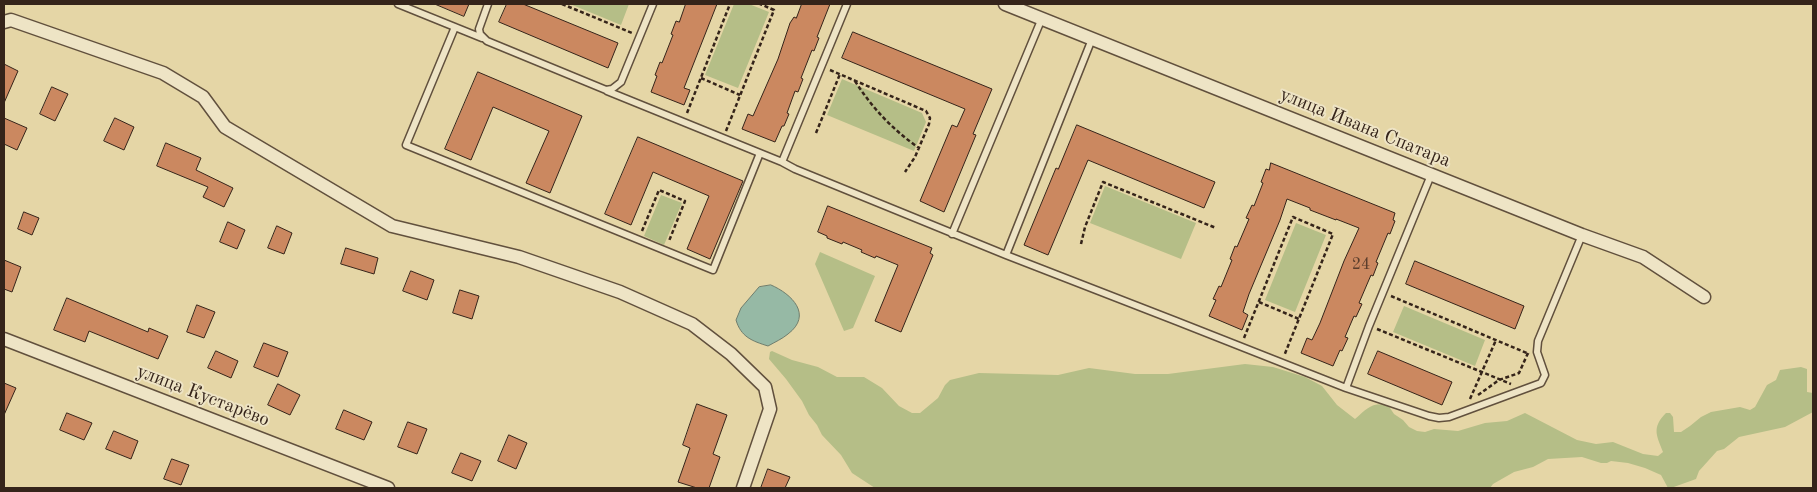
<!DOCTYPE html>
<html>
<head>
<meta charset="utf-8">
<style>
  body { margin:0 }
  #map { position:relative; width:1817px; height:492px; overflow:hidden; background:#e5d6a6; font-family:"Old Standard TT",serif }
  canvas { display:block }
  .frame { position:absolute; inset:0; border:5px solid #35241a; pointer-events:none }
</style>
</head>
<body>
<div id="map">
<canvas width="1817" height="492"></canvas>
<div class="frame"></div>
</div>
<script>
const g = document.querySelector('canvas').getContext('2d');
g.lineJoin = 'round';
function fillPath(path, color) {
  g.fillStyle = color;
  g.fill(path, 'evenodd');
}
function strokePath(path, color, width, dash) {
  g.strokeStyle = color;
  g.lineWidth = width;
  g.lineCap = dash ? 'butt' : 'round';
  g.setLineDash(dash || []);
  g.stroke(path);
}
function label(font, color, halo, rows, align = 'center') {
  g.font = font + ' "Old Standard TT",serif';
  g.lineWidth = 4;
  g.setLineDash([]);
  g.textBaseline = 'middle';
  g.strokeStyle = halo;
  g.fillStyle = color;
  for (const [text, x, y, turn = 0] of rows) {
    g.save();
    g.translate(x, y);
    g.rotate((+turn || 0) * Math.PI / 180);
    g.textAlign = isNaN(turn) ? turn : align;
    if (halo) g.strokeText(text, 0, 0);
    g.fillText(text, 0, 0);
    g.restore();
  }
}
const green = new Path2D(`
  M570,4H629L621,25Z
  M734,4H749L769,12L738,88L705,75Z
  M842,79L922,113L926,122L914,151L827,115Z
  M1105,186L1196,223L1181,259L1090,223Z
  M661,195L682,203L664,245L644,236Z
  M1296,223L1326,235L1295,312L1265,300Z
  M820,252L875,276L853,328L844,331L815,264Z
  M1404,306L1485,340L1475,366L1393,332Z
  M772,351L792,360L818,367L837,377H864L882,388L899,406L912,413H920L938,398L945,385L950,380L979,373L1058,375L1089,368L1135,374H1168L1245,364L1273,367L1305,377L1322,386L1337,405L1355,419C1367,409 1371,402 1388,405L1394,414L1403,420L1409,427L1417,431L1425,432L1434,429L1458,431L1485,423L1507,421L1525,413L1577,440L1596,444L1613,442L1643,454L1658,456L1663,452C1657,436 1651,428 1666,413H1670L1673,417L1674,432H1681L1690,426L1701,417L1711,412L1740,407L1750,410L1755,407L1767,385L1776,380L1780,370L1801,367L1807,369V392L1813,393V412L1785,427L1739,437L1724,449L1717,451L1699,471L1696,479L1671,488H1668L1661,475L1645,468L1628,463L1611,461L1607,463H1601L1582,457L1548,459L1533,467L1514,472L1493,484L1490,488H875L852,473L841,455L822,435L817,425L809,415L802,401L786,379L769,359L770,352Z`);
const water = new Path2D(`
  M771,285C792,294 813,315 788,334C782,339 775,342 768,346C752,341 741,337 736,320L741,308L759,287Z`);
const building = new Path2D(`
  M435,4H469L464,16Z
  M507,4H523L618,43L608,68L499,22Z
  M686,4H717L684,88L690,90L684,105L651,92L657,76L655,75L660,62L662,63L673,35L671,34L676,21L679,22Z
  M802,4H830L817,37L819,38L814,51L812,50L801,78L803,79L798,92L795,91L787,113L789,114L784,126H782L775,142L742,129L748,114L753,116L778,59L790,23L794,17L796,18Z
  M853,32L992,89L973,134L976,135L944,212L920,201L952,125L957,127L965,109L842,58Z
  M4,64L18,71L4,103Z
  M478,72L582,116L550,193L526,183L549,131L493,107L471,160L445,149Z
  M52,87L68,94L55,121L40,114Z
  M4,118L27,128L17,150L4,144Z
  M115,118L134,127L124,150L104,141Z
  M1077,125L1215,182L1204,208L1088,160L1048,255L1024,245L1056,168L1058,169Z
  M638,137L743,181L710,259L687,249L709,196L653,172L631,225L605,214Z
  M166,143L201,158L196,170L233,188L224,207L203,197L208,187L157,166Z
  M1271,163L1395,213L1393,220L1395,221L1390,234L1388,233L1376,262L1378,263L1373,276L1371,275L1359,303L1362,304L1356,317L1354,316L1345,337L1348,338L1342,351L1340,350L1333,366L1301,353L1307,338L1312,340L1320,323L1344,261L1359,228L1336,219V220L1310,210V208L1287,199L1280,220L1249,294L1243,312L1248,315L1242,330L1209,316L1216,300L1213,299L1219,286L1221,287L1232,260L1230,259L1235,246L1237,247L1249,219L1246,218L1252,205L1254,206L1263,183L1261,182L1266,169L1269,170Z
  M828,206L932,248L930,253L933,255L901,332L875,321L898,265L876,256L875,258L861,252L862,250L843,242L842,244L827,238V236L818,232Z
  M24,212L39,218L32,235L18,229Z
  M228,222L245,230L237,249L220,242Z
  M277,226L292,233L284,254L268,248Z
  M346,248L378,258L374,274L341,264Z
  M4,260L21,267L12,292L4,289Z
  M1415,261L1524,306L1515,329L1406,284Z
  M411,271L434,280L427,300L403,291Z
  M460,290L479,296L472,319L453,313Z
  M67,298L148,332L149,328L168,336L158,359L89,331L85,342L54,330Z
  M197,305L215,312L204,338L187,332Z
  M264,343L288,352L278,377L254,367Z
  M216,351L238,361L231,378L208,368Z
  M1378,351L1452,382L1442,405L1368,374Z
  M4,383L16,388L4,415Z
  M278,384L300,395L290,415L268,405Z
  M697,404L727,415L713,454L720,457L709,488H697L678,482L690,448L683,445Z
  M344,410L372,422L364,440L336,429Z
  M67,413L92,423L84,440L60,430Z
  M408,422L427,429L417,454L398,447Z
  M114,431L138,441L131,459L106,449Z
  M509,435L527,443L516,469L498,461Z
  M461,453L481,461L472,481L452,473Z
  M172,459L189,465L181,485L164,479Z
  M768,469L790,477L785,488H761Z`);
const path = new Path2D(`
  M562,4L632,33
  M830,70L926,111L930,118L929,124L915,157L905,172
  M701,78L740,95
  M855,81C872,108 893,130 919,148
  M687,113L730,4
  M726,131L774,10L760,4
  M816,133L840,74
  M642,231L659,190L685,201L669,241
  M1081,244L1085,227L1103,182L1216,228
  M1391,296L1529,354
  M1259,302L1299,319
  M1377,329L1511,384
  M1244,338L1293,217L1333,234L1284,356
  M1478,395L1499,380L1519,373L1528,353
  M1470,399L1496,340`);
const lane = new Path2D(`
  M398,4L482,38
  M488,4L479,29L480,34L487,41L606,90L612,89L621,82L653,4
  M847,4L782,162L795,169L1006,255L1176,321L1346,388L1429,416L1439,418L1449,417L1541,383L1545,375L1537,352L1538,341L1582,235
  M455,27L406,145L713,270L760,153
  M607,91L782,162
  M952,234L1042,18
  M1006,255L1092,39
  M1346,388L1369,326L1431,175`);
const street = new Path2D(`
  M1005,4L1582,235L1643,257L1704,297
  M4,22L11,20L163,73L203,97L225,127L392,226L519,257L620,292L692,324L731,354L765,387L770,409L743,488
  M4,339L388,488`);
const numberNames = [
  ["24",1361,265]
];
const streetNames = [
  ["улица Ивана Спатара",1365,128,22],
  ["улица Кустарёво",203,396,21]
];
fillPath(green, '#b5be87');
fillPath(water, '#96b9a5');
strokePath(water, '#6f7d6d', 1);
fillPath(building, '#cb8860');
strokePath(building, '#35241a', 1);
strokePath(lane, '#61503d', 9);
strokePath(street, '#61503d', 15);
strokePath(path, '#35241a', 2.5, [4, 2.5]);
strokePath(lane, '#eee4c5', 6);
strokePath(street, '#eee4c5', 12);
label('16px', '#5a3d2c', null, numberNames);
label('19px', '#35241a', '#eee4c5', streetNames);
</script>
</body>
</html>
